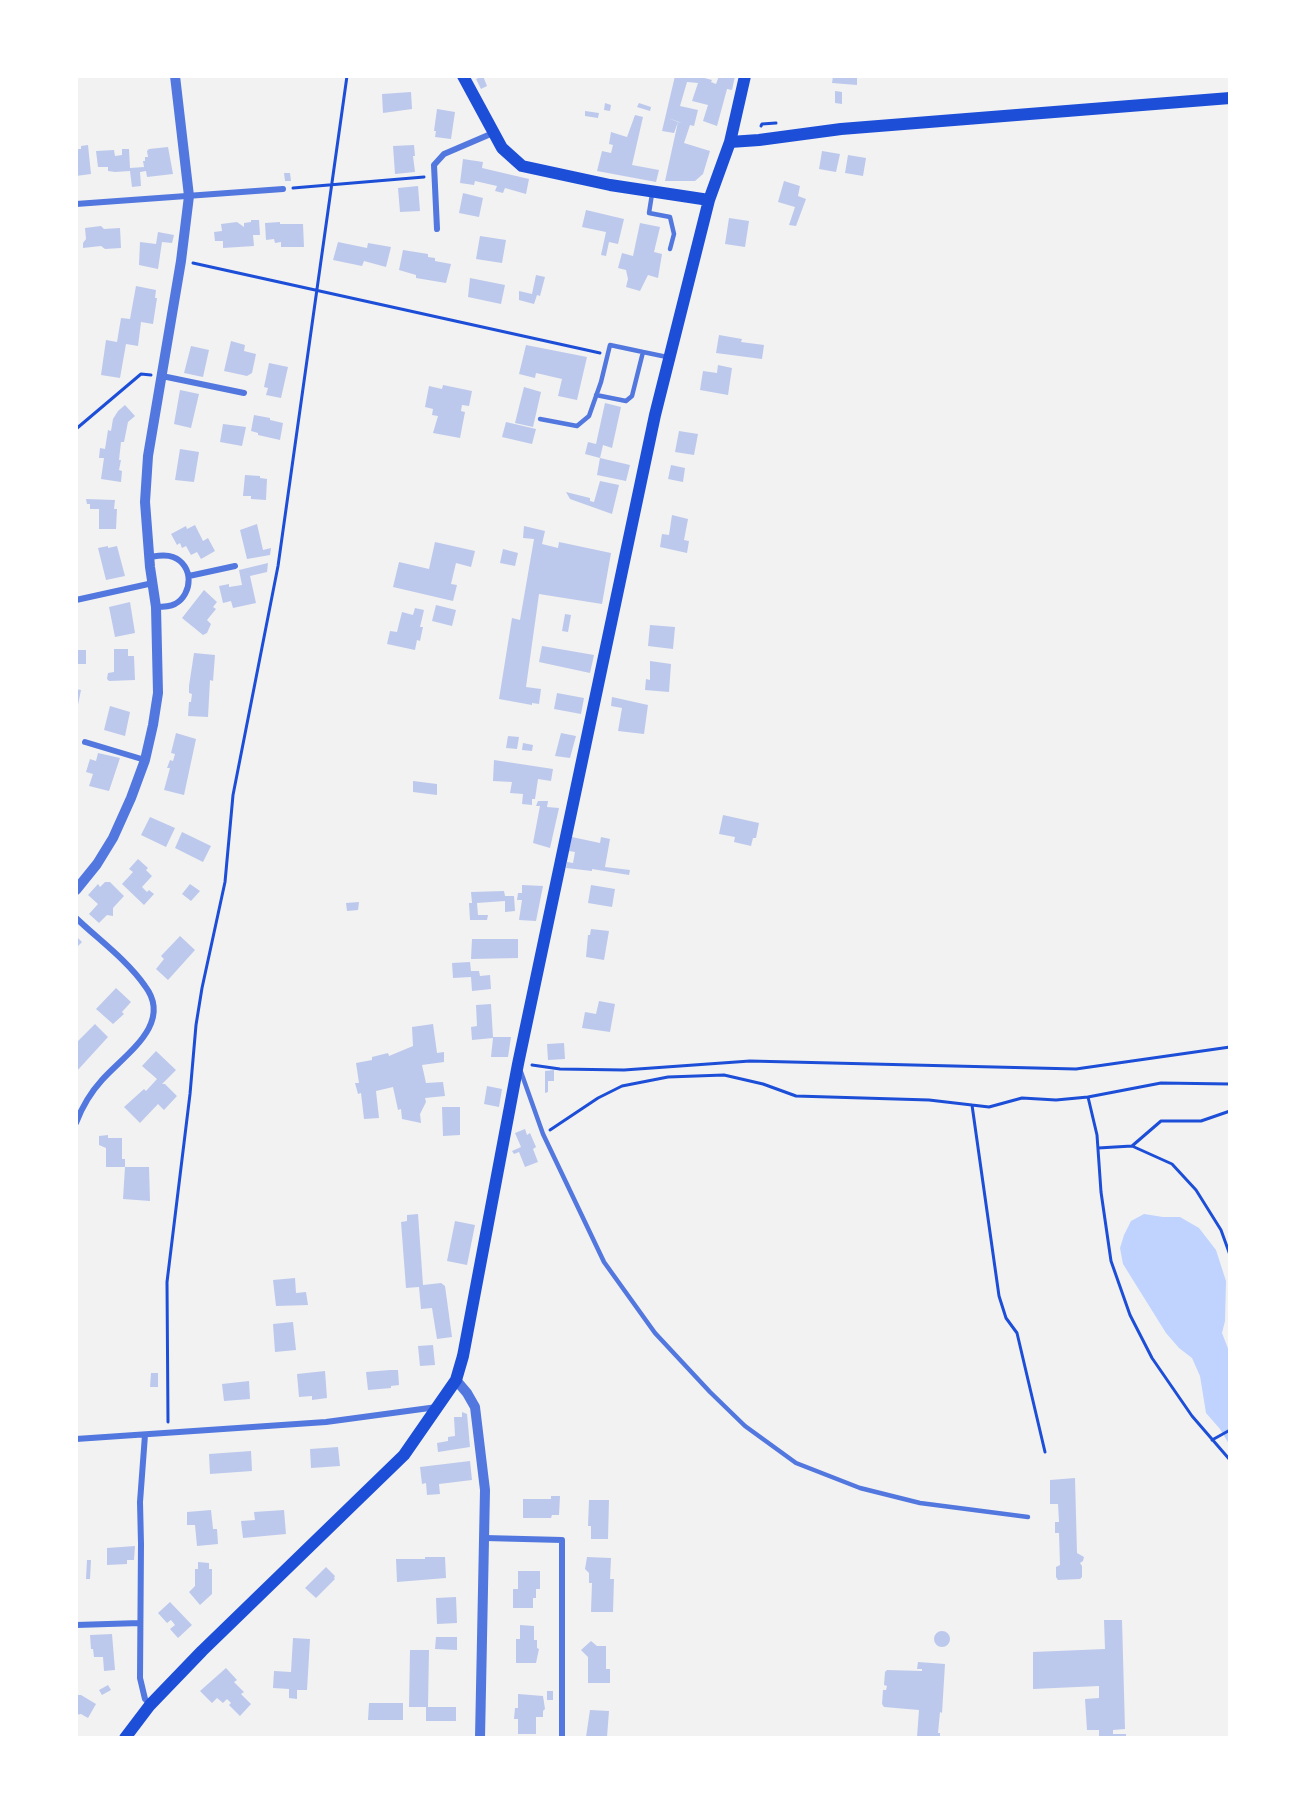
<!DOCTYPE html>
<html>
<head>
<meta charset="utf-8">
<style>
  body { margin:0 }
  #map { position:relative; width:1306px; height:1814px; overflow:hidden; background:#f2f2f2; font-family:"Open Sans",sans-serif }
  canvas { display:block }
  .frame { position:absolute; inset:0; border:78px solid #fff; pointer-events:none }
</style>
</head>
<body>
<div id="map">
<canvas width="1306" height="1814"></canvas>
<div class="frame"></div>
</div>
<script>
const g = document.querySelector('canvas').getContext('2d');
g.lineJoin = 'round';
function fillPath(path, color) {
  g.fillStyle = color;
  g.fill(path, 'evenodd');
}
function strokePath(path, color, width, dash) {
  g.strokeStyle = color;
  g.lineWidth = width;
  g.lineCap = dash ? 'butt' : 'round';
  g.setLineDash(dash || []);
  g.stroke(path);
}
const water = new Path2D(`
  M1144,1214L1163,1217H1180L1199,1228L1216,1250L1226,1281L1225,1321L1222,1333L1229,1351V1444L1220,1429L1206,1413L1200,1376L1192,1358L1179,1348L1166,1333L1123,1264L1120,1248L1124,1235L1131,1221Z`);
const building = new Path2D(`
  M483,76L487,86L481,89L476,79Z
  M675,76H697L712,80L711,82L716,84L719,76H735L732,90L727,89L717,126L703,121L708,105L692,101L698,83L687,82L680,106L698,110L694,126L690,125L684,143L710,151L703,174L695,181H665L678,122L682,123L668,118L678,122L674,133L662,131Z
  M833,76H857V85L832,83Z
  M835,91L842,92V104L835,103Z
  M411,92L412,109L383,113L382,94Z
  M605,103L611,105L610,111L604,110Z
  M639,103L651,107L650,111L637,107Z
  M437,109L455,112L451,139L435,137L436,131H434Z
  M585,111L599,113L598,118L585,116Z
  M635,115L643,117L632,165L659,170L656,182L597,171L602,151L611,153L613,145L609,144L611,132L627,137Z
  M88,145L91,174L76,176V149H81V146Z
  M414,145L415,156H413L415,172L395,174L393,146Z
  M168,147L173,174L147,177L146,171L140,172L141,186L132,187L130,171L115,172L108,171V167H98L96,151L114,150L115,156L122,155V149H129L130,168L144,167L143,161H145V157H148L147,151L149,149Z
  M822,151L840,154L836,172L819,169Z
  M848,155L866,158L863,176L845,173Z
  M463,159L483,162L482,168L529,179L526,194L505,188L503,193L495,191L497,186L475,181L474,185L460,183Z
  M284,173H290L291,181H285Z
  M784,181L800,186L798,196L806,199L796,226L789,225L795,207L778,202Z
  M418,186L420,211L400,212L398,188Z
  M463,193L483,198L479,217L459,213Z
  M586,210L624,219L618,244L609,242L606,256L601,255L606,232L582,227Z
  M729,218L749,221L745,247L725,244Z
  M251,220H259L260,235H253L254,246L223,248V241H215L214,232L222,231L221,224L237,222L244,227V223L251,222Z
  M280,222V224H303L304,247H281V242L275,243L274,239L266,240L265,223Z
  M640,223L660,227L654,252L662,254L658,278L648,275L640,291L626,287L628,279L626,270L618,268L622,253L633,256Z
  M101,226L104,229L120,228L121,248L105,249L101,246L83,248V243L86,239L85,228Z
  M158,232L174,235L172,243L162,242L158,269L139,265L140,242L156,244Z
  M480,236L506,240L502,263L476,259Z
  M338,242L367,248L368,243L391,247L386,267L364,261L362,266L333,260Z
  M403,250L428,254V257L435,258V261L451,264L446,283L416,278V275L399,270Z
  M536,275L545,277L540,296L537,295L534,304L519,300V291L532,294Z
  M470,278L505,285L501,304L468,297Z
  M136,286L156,290L155,298H157L153,324L141,322L138,346L126,344L120,378L101,375L106,340L117,342L121,318L130,319Z
  M719,335L742,339L741,342L764,345L762,359L716,353Z
  M231,341L245,345L244,351L256,354L252,373L247,376L224,371Z
  M526,345L587,357L577,400L558,396L562,379L536,373L535,378L519,374Z
  M191,346L209,350L203,377L184,373Z
  M269,363L288,367L281,398L266,395L268,388L264,387Z
  M718,365L732,368L728,395L700,390L703,371L717,373Z
  M443,385L472,391L469,406L462,405L461,411L465,412L460,438L433,433L438,416L432,415L433,409L425,407L429,386L442,389Z
  M524,387L541,392L533,427L515,423Z
  M180,390L199,394L191,428L174,424Z
  M605,403L621,407L612,448L603,445L600,458L585,454L588,442L596,444Z
  M125,405L135,416L128,422L124,442H121L119,460H121L119,470L122,471L121,482L101,479L104,458H99L100,448L105,449L108,430L111,431L113,419L118,411Z
  M254,415L270,418V420L283,423L280,440L258,435V433L251,431Z
  M506,422L536,429L532,444L502,437Z
  M223,424L246,427L242,446L220,442Z
  M679,431L698,434L694,455L675,452Z
  M180,449L199,452L194,482L175,480Z
  M600,458L630,465L626,481L597,475Z
  M671,465L685,468L683,482L668,479Z
  M245,475L260,476V478L267,479L266,500L251,499V496H243Z
  M600,481L619,485L612,514L570,499L566,492L590,498V501L594,502Z
  M86,499L115,500L114,509H117L116,529H99V509H90V504H87Z
  M672,515L688,519L684,540L689,541L687,553L660,547L662,534L669,535Z
  M257,524L263,550L271,548L270,555L247,559L240,530Z
  M195,525L203,541L208,538L215,551L201,559L197,552L191,555L186,546L182,548L180,543L177,545L171,534L186,526L187,529Z
  M524,526L545,531L542,544L558,548L559,542L611,553L602,604L539,594L526,687L541,689L539,704L532,703V705L499,699L512,618L520,620L534,539L523,538Z
  M435,542L475,551L471,567L456,563L451,584L457,585L453,601L393,587L399,562L429,569Z
  M108,546V548L117,546L125,576L106,580L98,548Z
  M503,549L518,553L515,566L500,563Z
  M268,563L267,572L250,576L256,603L233,608L231,601L223,603L219,586L229,584V587L242,585L239,570Z
  M204,590L217,602L213,607L216,609L207,620L211,624L207,633L203,635L182,618Z
  M130,602L135,633L115,637L109,607Z
  M436,605L456,610L452,626L432,621Z
  M415,608L424,610L420,627H423L420,641L417,640L415,650L387,644L390,631L397,632L402,612L413,615Z
  M565,614L571,615L568,632L562,631Z
  M650,625L675,627L673,649L648,646Z
  M542,646L594,655L590,673L539,662Z
  M114,649H128V656H134L135,680L109,681L107,679L108,673L114,672Z
  M76,650H86V664H76Z
  M194,653L215,655L213,681L210,680L208,717L188,716L189,702H191L192,694L189,693V686Z
  M650,661L671,664L669,692L645,690L646,679L650,680Z
  M76,689L81,690L78,705H76Z
  M557,693L584,698L581,714L554,709Z
  M612,697L648,705L644,734L618,731L622,708L611,706Z
  M110,706L130,712L125,736L104,730Z
  M176,733L196,739L184,795L164,790L170,768H167L170,760L173,761L175,754L171,753Z
  M561,733L576,736L570,758L555,756Z
  M508,736L519,737L517,749L506,748Z
  M523,743L533,745L532,751L522,750Z
  M98,753L120,758L109,791L89,786L93,774L86,772L90,759L96,761Z
  M494,760L553,769L551,781L538,779L535,799H532V805L522,804L523,794L510,793L512,782L493,781Z
  M413,781L437,784V795L413,792Z
  M538,801H548L547,807L559,808L550,848L533,843L540,806H536Z
  M723,815L759,823L756,838H753L751,846L734,842L735,837L719,834Z
  M150,817L175,828L166,847L141,835Z
  M182,832L211,846L203,862L175,848Z
  M572,837L600,843L601,837L610,839L605,867L630,870L629,875L592,869V871L566,868L567,862L573,863L575,852L569,851Z
  M138,859L148,868L146,870L152,876L142,887L147,892L149,890L154,894L144,905L122,884L133,872L129,869Z
  M105,882H110L124,896L113,908V916L107,915L99,923L89,914L98,904L88,895L98,884L100,887Z
  M190,884L200,891L191,901L182,894Z
  M522,885L543,886L536,921L519,920L522,900H517L518,893H522Z
  M591,885L615,889L612,907L588,903Z
  M504,891L505,896H514L515,911L505,912V901L477,903L478,915H488L487,920H470L469,903H472L471,892Z
  M359,902L358,910L347,911L346,903Z
  M591,929L609,931L604,960L586,957L588,935H590Z
  M76,936L82,942L76,948Z
  M180,936L195,950L168,980L156,969L164,959L161,956Z
  M472,939H518V958L471,959Z
  M470,962L471,971H479L480,976L490,975L491,989L472,991L471,977L453,978L452,963Z
  M116,988L131,1002L122,1012L124,1014L113,1024L96,1009Z
  M599,1001L615,1004L610,1032L582,1028L585,1012L596,1014Z
  M491,1004L493,1037H511L508,1057H491L493,1038L472,1040L471,1027L477,1026L476,1005Z
  M95,1024L108,1037L76,1072V1043Z
  M433,1024L437,1053L444,1052V1062L422,1065L426,1083L443,1082L445,1096L425,1098L426,1102L420,1114L421,1123L402,1119L401,1109L398,1110L393,1087L376,1091L379,1118L364,1119L361,1093L358,1094L355,1083H359L356,1063L372,1060V1057L388,1053L389,1056L413,1046L412,1027Z
  M564,1043L565,1059L548,1060L547,1044Z
  M156,1051L176,1070L162,1084H165L177,1096L164,1110L158,1104L140,1123L124,1107L144,1089L146,1091L157,1079L142,1066Z
  M554,1070V1081H548V1092L545,1093V1071Z
  M487,1086L502,1089L499,1107L484,1104Z
  M442,1107H460V1135L443,1136Z
  M525,1129L527,1135L530,1133L536,1147L533,1149L538,1162L525,1167L519,1152L514,1154L512,1151L521,1147L515,1133Z
  M108,1135V1138H122V1159H125V1167H106V1148L99,1145V1136Z
  M125,1167H149L150,1201L123,1199Z
  M418,1214L423,1285L441,1283L445,1286L452,1337L437,1339L432,1308L421,1309L419,1287L406,1288L401,1222L407,1221V1215Z
  M455,1221L475,1225L467,1265L447,1261Z
  M295,1278L296,1293L306,1292L308,1305L276,1306L273,1280Z
  M293,1322L296,1350L275,1352L273,1324Z
  M433,1345L435,1365L420,1366L418,1346Z
  M390,1370H398L399,1385L391,1386V1388L368,1390L366,1372Z
  M325,1371L327,1398L312,1400V1396L299,1397L297,1374Z
  M151,1373H158V1387H150Z
  M249,1381L250,1399L224,1401L222,1384Z
  M462,1412L467,1414L470,1447L438,1452L437,1443L448,1441V1437L455,1436L454,1417H462Z
  M338,1447L340,1466L311,1468L310,1449Z
  M251,1451L252,1471L210,1474L209,1454Z
  M470,1461L472,1480L439,1484L440,1494L427,1495L426,1483L422,1484L420,1467Z
  M1075,1478L1077,1553L1084,1557L1083,1561L1080,1563L1082,1566V1577L1080,1579L1058,1580L1056,1577V1567L1060,1565L1059,1533H1055V1522H1059L1058,1504H1050V1480Z
  M551,1496H560L559,1515H552L551,1518H523V1499H551Z
  M589,1500H609L608,1539H591V1526H588Z
  M211,1510L213,1529H217L218,1544L197,1546L195,1525H187V1512Z
  M284,1510L286,1534L243,1538L241,1521L255,1520L254,1512Z
  M135,1546L134,1560H127V1564L107,1565V1548Z
  M425,1557H445L446,1578L397,1582L396,1559H425Z
  M587,1557L611,1558L610,1579H614L613,1612H591L592,1583H589V1573L585,1569Z
  M87,1560H91L90,1579H86Z
  M198,1562L209,1563V1569H212V1594L200,1605L189,1592L195,1586V1569H198Z
  M326,1567L335,1576L334,1578L335,1579L316,1598L305,1588Z
  M518,1571H540V1589H536V1598H533V1608H513V1589H518Z
  M456,1597L457,1623L437,1624L436,1598Z
  M170,1602L192,1625L178,1638L170,1629L175,1625L171,1620L167,1623L158,1613Z
  M1104,1620H1122L1125,1729L1113,1730V1734H1126V1737H1099V1730H1087L1085,1699L1099,1698V1686L1033,1689V1652L1105,1649Z
  M520,1625L534,1626V1640H537V1648L539,1649L536,1663H516V1639H520Z
  M934 1639a8 8 0 1 1 16 0a8 8 0 1 1-16 0Z
  M112,1634L115,1670L104,1671L103,1657H94L93,1649H91L90,1635Z
  M436,1637H457V1650L435,1649Z
  M293,1638L310,1639L307,1690H297V1699L289,1698V1689L273,1688L274,1671L291,1672Z
  M591,1641L597,1646H606V1669H610V1683H588V1657L581,1650Z
  M410,1650H429L428,1707H456V1721H426V1707H409Z
  M918,1662L945,1664L942,1713L940,1712L938,1733H940V1737H917L919,1710L884,1707L882,1704L883,1690H886L887,1686L884,1685L885,1672L887,1670L922,1671V1669H917Z
  M226,1668L237,1680L234,1682L244,1692L241,1694L251,1704L240,1716L229,1705L231,1703L227,1699L223,1703L217,1698L212,1703L200,1691Z
  M108,1685L111,1690L102,1695L99,1690Z
  M547,1691H553V1700H547Z
  M518,1694L543,1696L545,1709L543,1711V1717H536V1734H518V1719H514L515,1708H518Z
  M76,1695H81L96,1704L88,1718L81,1714L76,1715Z
  M369,1703H403V1720H368Z
  M590,1710L609,1711L607,1737H586Z`);
const path = new Path2D(`
  M761,126L762,124L776,123
  M293,188L424,177
  M193,263L600,353
  M76,429L141,374L151,375
  M532,1065L560,1069L624,1070L750,1061L1076,1069L1230,1047
  M1088,1097L1097,1135L1101,1192L1111,1261L1130,1315L1152,1358L1192,1416L1230,1460
  M972,1105L999,1296L1006,1318L1017,1333L1045,1452
  M550,1130L598,1098L622,1086L668,1077L724,1075L763,1084L796,1096L929,1100L989,1107L1022,1098L1056,1100L1088,1097L1161,1083L1230,1084
  M1132,1146L1161,1121H1201L1230,1111
  M1098,1148L1132,1146L1172,1164L1196,1190L1221,1230L1230,1255
  M168,1422L167,1282L190,1094L196,1025L202,988L225,882L233,795L278,566L347,76
  M1212,1440L1230,1430`);
const service = new Path2D(`
  M652,194L649,213L670,217L674,234L670,249
  M643,352L667,357
  M540,419L577,426L589,416L601,382L610,345L643,352L632,396L626,401L596,395
  M521,1072L543,1134L604,1262L655,1333L710,1392L745,1426L796,1463L860,1488L920,1503L1028,1517`);
const minor = new Path2D(`
  M76,204L283,189
  M437,229L434,165L444,154L493,133
  M162,376L244,393
  M149,557C157,556 165,554 173,557C194,565 193,594 175,604C169,607 162,607 156,607
  M189,576L235,566
  M76,600L153,583
  M85,742L145,760
  M76,918C99,940 127,960 145,986C174,1024 124,1055 102,1080C91,1092 82,1107 76,1123
  M145,1435L140,1502L141,1544L140,1678L145,1699L150,1704
  M76,1439L326,1422L437,1407
  M485,1538L562,1540V1738
  M76,1625L140,1623`);
const tertiary = new Path2D(`
  M76,890L97,864L113,838L131,798L145,760L153,725L158,693L156,607L150,567L145,502L148,456L181,261L189,196L175,76
  M456,1380L467,1393L475,1407L485,1490L480,1738`);
const secondary = new Path2D(`
  M463,76L502,148L522,166L610,185L709,200
  M730,142L759,140L841,129L1230,98
  M125,1738L150,1705L202,1651L404,1455L456,1380L463,1356L518,1064L655,415L709,200L730,142L745,76`);
fillPath(water, '#bfd3fe');
fillPath(building, '#bdc9ec');
strokePath(path, '#1d4ed8', 3);
strokePath(service, '#5277de', 4.5);
strokePath(minor, '#5277de', 6);
strokePath(tertiary, '#5277de', 10);
strokePath(secondary, '#1d4ed8', 12);
</script>
</body>
</html>
